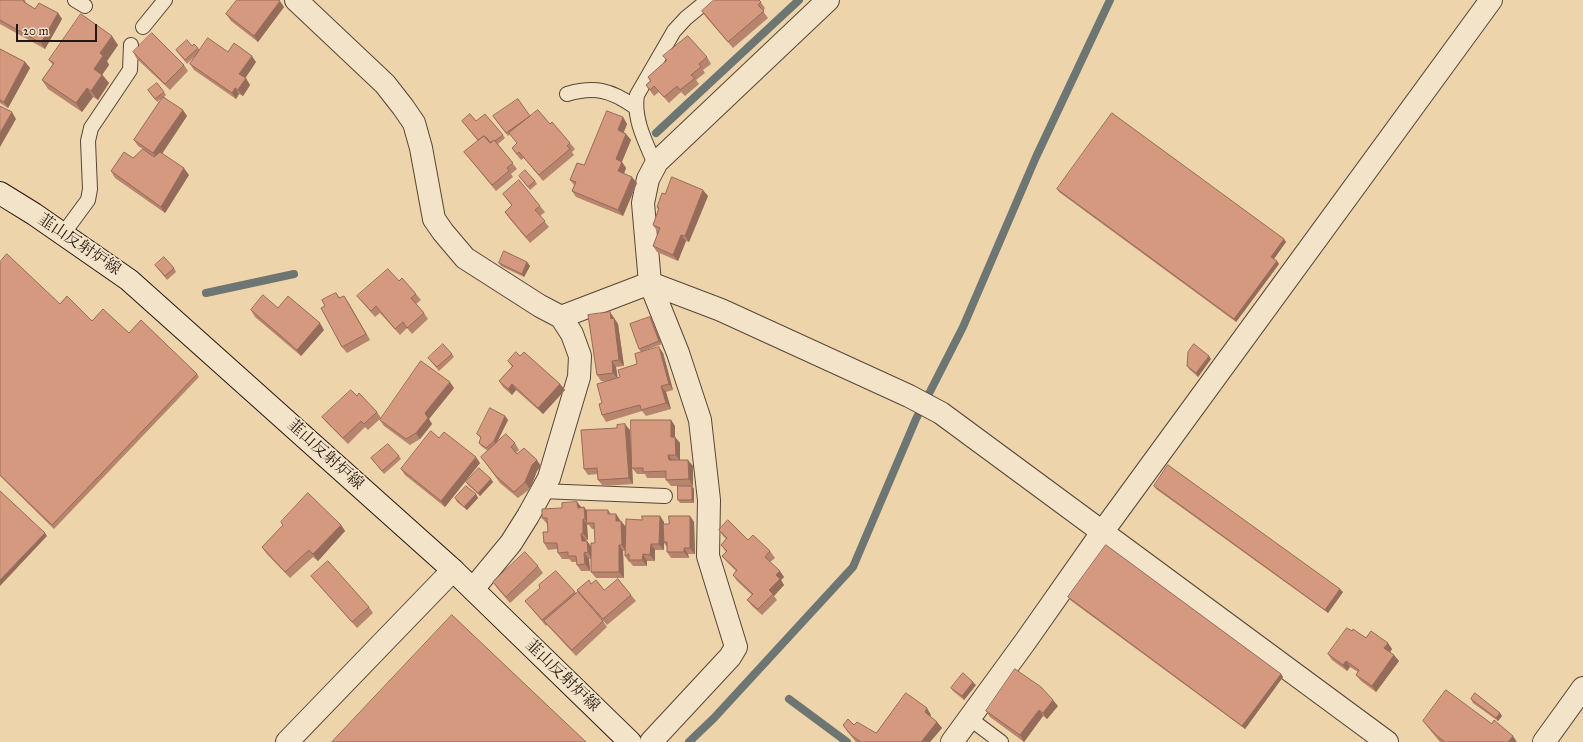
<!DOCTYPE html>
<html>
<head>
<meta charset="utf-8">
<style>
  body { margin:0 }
  #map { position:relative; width:1583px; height:742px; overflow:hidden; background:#edd4ab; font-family:"IM FELL Great Primer",serif }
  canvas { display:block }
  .scale { position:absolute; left:16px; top:24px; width:81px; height:18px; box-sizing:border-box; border:2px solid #251711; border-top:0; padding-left:5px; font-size:12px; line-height:14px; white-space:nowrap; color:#251711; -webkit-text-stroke:3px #f3e3c8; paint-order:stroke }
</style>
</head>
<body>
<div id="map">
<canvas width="1583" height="742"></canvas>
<div class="scale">20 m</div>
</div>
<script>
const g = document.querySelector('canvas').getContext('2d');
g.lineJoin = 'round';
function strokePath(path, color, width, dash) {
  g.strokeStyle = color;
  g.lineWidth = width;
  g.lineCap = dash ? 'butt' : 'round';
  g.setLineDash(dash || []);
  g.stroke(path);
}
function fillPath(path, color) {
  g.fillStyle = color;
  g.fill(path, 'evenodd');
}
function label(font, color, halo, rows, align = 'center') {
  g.font = font + ' "IM FELL Great Primer","Noto Serif JP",serif';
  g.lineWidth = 3.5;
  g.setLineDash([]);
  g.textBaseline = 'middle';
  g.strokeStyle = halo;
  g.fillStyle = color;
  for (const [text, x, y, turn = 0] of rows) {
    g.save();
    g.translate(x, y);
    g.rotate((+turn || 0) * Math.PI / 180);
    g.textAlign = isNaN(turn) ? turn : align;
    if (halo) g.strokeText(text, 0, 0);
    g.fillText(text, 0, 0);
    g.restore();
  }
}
const stream = new Path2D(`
  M656,133L799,0
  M206,293L294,274
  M789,699L847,742
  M689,742L714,718L853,567L916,419L963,327L1036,157L1110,0`);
const lane = new Path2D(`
  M75,0L85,6
  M143,27L165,0
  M567,94C595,86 611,90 635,107
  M655,164C646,143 633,119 637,95L674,31L686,18L708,0
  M63,234L88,200L90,189L88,141L91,128L130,70L131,45
  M541,491L665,496
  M969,718L1001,742`);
const street = new Path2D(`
  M296,0L385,84L403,107L414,123L421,148L434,219L443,232L465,258L540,306L561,317L572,334L580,356L579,377L549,478L528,516L511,543L473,589
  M561,317L650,283L721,310L909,396L941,413L1387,742
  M287,742L453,570
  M651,742L730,657L736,647L708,556L709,500L700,420L678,353L650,283L643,203L648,179L657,162L828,0
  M952,742L1025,642L1103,531L1491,0
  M1544,742L1583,688`);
const secondary = new Path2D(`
  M0,193L34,214L129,280L453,570L630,742`);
const wall = new Path2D(`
  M0,0H25L26,3L35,9L58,13L62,19L45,49L0,24Z
  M759,0L765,8L763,11L768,18L733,48L706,17L702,11Z
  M284,7L258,42L231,21L226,14Z
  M118,45L107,61L109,65L102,74L109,83L98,100L93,97L82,112L48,89L42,80L53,65L49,60Z
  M192,46L198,48L200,50L228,52L256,62L245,78L250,85L243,96L239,94L236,99L194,70L190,64L195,56L187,64L176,50Z
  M0,49L25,62L30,68L8,108L0,103Z
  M133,52L184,65L188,71L170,90L137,59Z
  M663,56L707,57L711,64L703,70L705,73L696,80L699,84L685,96L681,92L669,103L659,92L654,96L646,85L650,81L648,77L667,61Z
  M148,90L164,92L166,95L164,97L187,116L162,153L189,175L165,213L115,178L111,171L133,158L143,149L138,146L134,140L162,98L157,102Z
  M493,116H530L550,124L570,143L575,149L572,152L574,155L543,181L524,158L521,160L516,154L512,148L517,143L510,134L508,136Z
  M623,117L627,124L624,132L631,140L622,162L626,168L624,174L637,183L623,216L576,197L572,191L574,185L570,180L584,165Z
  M462,121H476L503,135L505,138L498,144L517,169L511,174L513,177L496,191L464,152L478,141Z
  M519,176L535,181L537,184L530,190Z
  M1057,189L1284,239L1286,242L1274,259L1279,264L1236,322L1059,192Z
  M503,194L540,206L545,212L540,216L549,227L530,243L509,218L505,212L512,206Z
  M665,194L708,196L689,242L686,241L678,261L657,252L653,246L659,231H657L653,225L658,210L657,207Z
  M0,262L60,304L197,374L199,377L54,529L0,476Z
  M527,262L530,266L524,277L501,266L499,263Z
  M155,265L174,268L176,272L167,280Z
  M399,281L416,294L421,300L416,304L424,313L428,319L412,334L407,328L400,335L380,313L375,317L362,302L357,296Z
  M336,293L340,298L348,302L370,340L347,353L342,347L325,306Z
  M251,310L324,330L301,356L255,317Z
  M610,312L618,324L624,366L616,367L617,378L620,377L637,364L663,353L673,390L666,392L671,409L646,416L642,411L606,422L602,415V403L608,381H601L597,375Z
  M652,320L662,344L641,352L639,349Z
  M452,354L454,357L439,371L428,358Z
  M520,356L560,384L565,390L543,414L516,390L512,395L503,387L499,381L512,367L508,361Z
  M1211,359L1198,377L1189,369L1187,366Z
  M454,388L429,419L432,424L420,439L410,445L384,426L380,420Z
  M357,396L377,412L381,418L368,430L365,427L348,444L327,423L322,417Z
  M505,416L508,420L497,442L515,443L519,450L516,453L517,454L541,466L537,471L530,489L518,498L500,483L481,457L488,451L481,446L479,443L481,438L477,434Z
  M671,420L675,426V437L680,443V460L693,466V486H671L666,480V478H647L645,474H637L632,468Z
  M630,430L633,484L603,486L598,480V474L588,475L584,469Z
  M439,438L480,463L445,507L405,475L401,469Z
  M399,456L401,459L384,474L371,458Z
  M491,479L493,482L480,496L468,485L466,482Z
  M692,486L694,489V503H680L678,500Z
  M1154,486L1343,592L1328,613L1156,489Z
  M476,494L478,498L467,510L457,502L455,498Z
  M577,502L581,507H584L587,511L608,510L611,514H616L620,521H621L625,527L642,520L660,516L664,522V524H669L690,516L694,522L695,554H688L689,558H671L667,552V547L664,543V550H655V561H647V566H633L630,562H629L625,556V551H623L624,578H596L591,572V559H589L590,571H581L577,565V562H572L569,559H562L558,553L557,549L548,550L544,543L548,532V524H547L542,518L562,508ZM587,525H589L592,529H595V543L591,546L587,541H586V540H588Z
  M341,525L345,531L318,561L313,557L290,578L266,553L262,547Z
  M719,530L748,540L770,551L775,558L770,562L784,577L781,580L784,585L774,596L777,600L762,615L752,606L747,600L752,595L737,581L733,575L736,571L727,562L722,556L726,552L721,545L726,539L723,536Z
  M538,566L543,573L510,603L497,588L493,582Z
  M311,576L369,607L373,613L357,628L316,582Z
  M591,584L604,590L631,595L636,601L607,625L582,596L577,590Z
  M575,592L603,621L607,627L576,656L547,625L546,626L530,607L525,601Z
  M1068,597L1281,674L1283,677L1245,729L1070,600Z
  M1352,631L1392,649L1390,652L1399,661L1376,692L1361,681L1356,675L1358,672L1350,667L1347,671L1332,660L1328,654Z
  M976,685L964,700L953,691L951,688Z
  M1471,699L1500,713L1502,716L1498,721L1473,703Z
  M1058,706L1047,719L1043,716L1024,742L990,717L986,711Z
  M931,715L930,716L937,722L942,728L930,742H856L847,731L843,725H854L876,733Z
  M1423,721L1517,742H1440L1430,730Z`);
const shadedWall = new Path2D(`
  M280,1L284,7L258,42L254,36Z
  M58,13L62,19L45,49L41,43Z
  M112,36L118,45L107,61L109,65L100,78L94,69L100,53Z
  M252,56L256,62L244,80L239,74Z
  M25,62L30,68L8,108L4,102Z
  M102,75L109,83L98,100L91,91Z
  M246,78L250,85L243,96L238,90Z
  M87,88L93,97L82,112L76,103Z
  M235,88L239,94L236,99L232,93Z
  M183,110L187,116L158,160L153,153Z
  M12,112L16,119L0,147V133Z
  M623,117L627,124L622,136L618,130Z
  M626,134L631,140L620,166L616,159Z
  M622,162L626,168L622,178L618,171Z
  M184,168L189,175L165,213L161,207Z
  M632,177L637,183L623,216L618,210Z
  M703,190L708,196L689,242L685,236Z
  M681,235L686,241L678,261L673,255Z
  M1284,239L1286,242L1273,260L1271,257Z
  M1277,261L1279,264L1236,322L1234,319Z
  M527,262L530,266L524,277L522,274Z
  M344,296L348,302L370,340L366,334Z
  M610,312L618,324L624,366L619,360Z
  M650,317L652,320L662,344L659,341Z
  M320,323L324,330L301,356L297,350Z
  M659,347L663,353L673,390L669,384Z
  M1209,356L1211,359L1198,377L1196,373Z
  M612,361L616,367L618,379L613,373Z
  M450,382L454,388L429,419L432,424L420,439L416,433L425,413Z
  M512,384L516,390L512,395L508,389Z
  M560,384L565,390L543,414L538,408Z
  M661,386L666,392L671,409L666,403Z
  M505,416L508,420L496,444L494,441Z
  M671,420L675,426V437L680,443V461L676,455L671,437Z
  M625,424L630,430L633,484L629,478Z
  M668,455L673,461L669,460Z
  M476,457L480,463L445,507L441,501Z
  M537,460L541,466L537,471L530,489L525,482L532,465Z
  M688,460L693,466V486L689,479Z
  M491,479L493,482L480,496L478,493Z
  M692,486L694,489V503L692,500Z
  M476,494L478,498L467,510L464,507Z
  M577,502L582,508H578Z
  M584,507L589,513L588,523L585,519Z
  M616,514L620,520L621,527L616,521Z
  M660,516L664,522V550L659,544Z
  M690,516L694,522L695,554L690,548Z
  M583,519L587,525L588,540L583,533Z
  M621,521L626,527V551L622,545Z
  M341,525L345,531L318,561L313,554Z
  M45,533L47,536L0,586V580Z
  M581,534L586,540V547L582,541Z
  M587,541L591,547L592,559L588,552Z
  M651,544L655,550V561L650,555Z
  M619,545L623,551L624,578L619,572Z
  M684,548L688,554L689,558L684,552Z
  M584,553L589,559L590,571L585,564Z
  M643,554L647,561V566L642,560Z
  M780,571L784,577L781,580L784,585L774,596L769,590L776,575Z
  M1340,589L1343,592L1328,613L1325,610Z
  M1388,643L1392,649L1389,654L1384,648Z
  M1394,655L1399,661L1376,692L1372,686Z
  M1346,661L1350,667L1347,671L1343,665Z
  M1281,674L1283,677L1245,729L1242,726Z
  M973,682L976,685L964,700L962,696Z
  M1053,700L1058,706L1047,719L1043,713Z
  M927,708L931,715L929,718L925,712Z
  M1039,710L1043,716L1024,742L1020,735Z
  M1500,713L1502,716L1498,721L1496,718Z
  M937,722L942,728L930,742H921Z
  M1513,736L1517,742H1508Z`);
const building = new Path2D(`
  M0,0H23L24,2L35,9L39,3L58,13L41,43L0,20Z
  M237,0H279L280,1L254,36L226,14Z
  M714,0H759L761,2L758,5L764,11L728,42L702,11Z
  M81,14L112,36L100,53L103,56L94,69L102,75L91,91L87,88L76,103L42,80L54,63L49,60Z
  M152,33L184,65L165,84L133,52Z
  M688,36L707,57L699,64L701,67L691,75L695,78L680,90L677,86L664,97L654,86L650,90L646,85L651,81L648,77L667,60L663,56Z
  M208,38L228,52L234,43L252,56L239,74L246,78L238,90L235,88L232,93L190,64Z
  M187,40L192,46L194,44L198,48L185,60L176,50Z
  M0,49L25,62L4,102L0,100Z
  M157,83L164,92L155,99L148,90Z
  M163,97L183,110L153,153L134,140Z
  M518,99L530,116L506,133L493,116Z
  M0,106L12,112L0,133Z
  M538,110L550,124L552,122L570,143L567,146L570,149L539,175L519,152L517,154L512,148L517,143L509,133Z
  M607,111L623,117L618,130L626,134L616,159L622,162L618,171L632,177L618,210L572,191L576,182L570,180L577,163L584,165Z
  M1112,113L1284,239L1271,257L1277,261L1234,319L1057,189Z
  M470,114L476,121L485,114L503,135L495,141L494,140L491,143L486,137H485L484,136L478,140L462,121Z
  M484,136L490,143L494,140L513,163L507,168L509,171L492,185L464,152Z
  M143,149L154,157L160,152L184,168L161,207L111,171L124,152L133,158Z
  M525,170L535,181L528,187L519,176Z
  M672,177L703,190L685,236L681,235L673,255L653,246L660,228L653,225L659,208L657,207L662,193L665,194Z
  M519,180L540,206L535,210L545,221L526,237L505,212L512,205L503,194Z
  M504,251L527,262L522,274L499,263Z
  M7,254L60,304L67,296L92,321L103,309L129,333L141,320L197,374L52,525L0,475V262Z
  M164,257L174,268L165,276L155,265Z
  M388,269L399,281L402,278L416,294L411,298L424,313L407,328L403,322L395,329L376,306L371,311L357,296Z
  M336,293L339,298L344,296L366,334L342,347L321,308L325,306L322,300Z
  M263,295L278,308L288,296L320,323L297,350L251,310Z
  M610,312L611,319L614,318L619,360L612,361L613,373L597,375L588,315Z
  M650,317L659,341L639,349L630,324Z
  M443,344L452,354L437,367L428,358Z
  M1194,344L1209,356L1196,373L1187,366L1188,352Z
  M659,347L669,384L661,386L666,403L641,410L640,405L602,415L599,404L602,403L597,384L620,377L618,370L637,364L635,354Z
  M516,352L520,356L524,352L560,384L538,408L512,384L508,389L499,381L513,366L508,361Z
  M421,361L450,382L425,413L428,418L416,433L406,439L380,420Z
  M351,390L357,396L359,393L377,412L364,424L361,421L343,438L322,417Z
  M490,408L505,416L494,441L486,448L479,443L481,437L477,434Z
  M631,420H671V437H675L676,455H668L669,460H688L689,479L666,480V471L643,472V468H632Z
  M625,424L629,478L598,480L597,468L584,469L581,430L617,428V425Z
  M431,431L439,438L444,432L476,457L441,501L401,469Z
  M506,434L515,443L511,447L517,454L524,448L537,460L532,465L525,482L514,492L496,476L481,457Z
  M388,444L399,456L382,471L371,458Z
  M1168,465L1340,589L1325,610L1154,486Z
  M479,468L491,479L478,493L466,482Z
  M466,486L476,494L464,507L455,498Z
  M678,486H692V500H678Z
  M0,491L45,533L0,580Z
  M308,493L341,525L313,554L309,550L285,572L262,547L283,525L281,522Z
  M577,502L578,508L584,507L585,519H583V533L581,534L582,541H587L588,552L584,553L585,564L577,565L576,556H568V552L558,553L557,543H544L543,532H548L547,518H542V509L562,508V503Z
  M587,510H608V514H616V521H621L622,545H619V572H591V543H595L594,523H587Z
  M642,516H660L659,544H651L650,555L643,554L642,560H629V554L625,556L626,519L642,520Z
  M669,516H690V548H684V552H667V542H664L663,524H669Z
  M728,520L748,540L753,535L770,551L765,557L780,571L776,575L780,579L769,590L773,594L758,609L747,600L753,594L733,575L737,570L722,556L727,551L721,545L727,538L719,530Z
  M1106,545L1281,674L1242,726L1068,597Z
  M525,552L538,566L506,597L493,582Z
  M328,561L369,607L352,622L311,576Z
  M556,571L575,592L542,620L525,601L540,588L539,585Z
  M618,579L631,595L603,619L577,590L589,580L591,584L596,580L604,590Z
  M578,592L603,621L572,650L544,621Z
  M452,615L586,742H332Z
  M1347,628L1352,631L1353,629L1366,638L1371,631L1388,643L1384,648L1394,655L1372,686L1356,675L1359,670L1346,661L1343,665L1328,654Z
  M1015,669L1041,687L1053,700L1043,713L1039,710L1020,735L986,711Z
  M963,673L973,682L962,696L951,688Z
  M1446,690L1492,724L1494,720L1513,736L1508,742H1445L1436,735L1423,721Z
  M906,693L927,708L925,712L937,722L921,742H861L851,735L843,725L848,719L854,725L857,722L876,733Z
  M1475,693L1500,713L1496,718L1471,699Z`);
const streetNames = [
  ["韮山反射炉線",79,245,34],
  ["韮山反射炉線",325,455,42],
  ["韮山反射炉線",562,676,44]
];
strokePath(stream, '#6d7672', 8);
strokePath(lane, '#574638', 16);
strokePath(street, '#574638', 24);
strokePath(secondary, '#251711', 24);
strokePath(lane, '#f3e3c8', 14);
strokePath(street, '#f3e3c8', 22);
strokePath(secondary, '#f3e3c8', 22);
fillPath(wall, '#b7846e');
fillPath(shadedWall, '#956b5a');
fillPath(building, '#d59980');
strokePath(building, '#956b5a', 1);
label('16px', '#251711', '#f3e3c8', streetNames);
</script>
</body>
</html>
